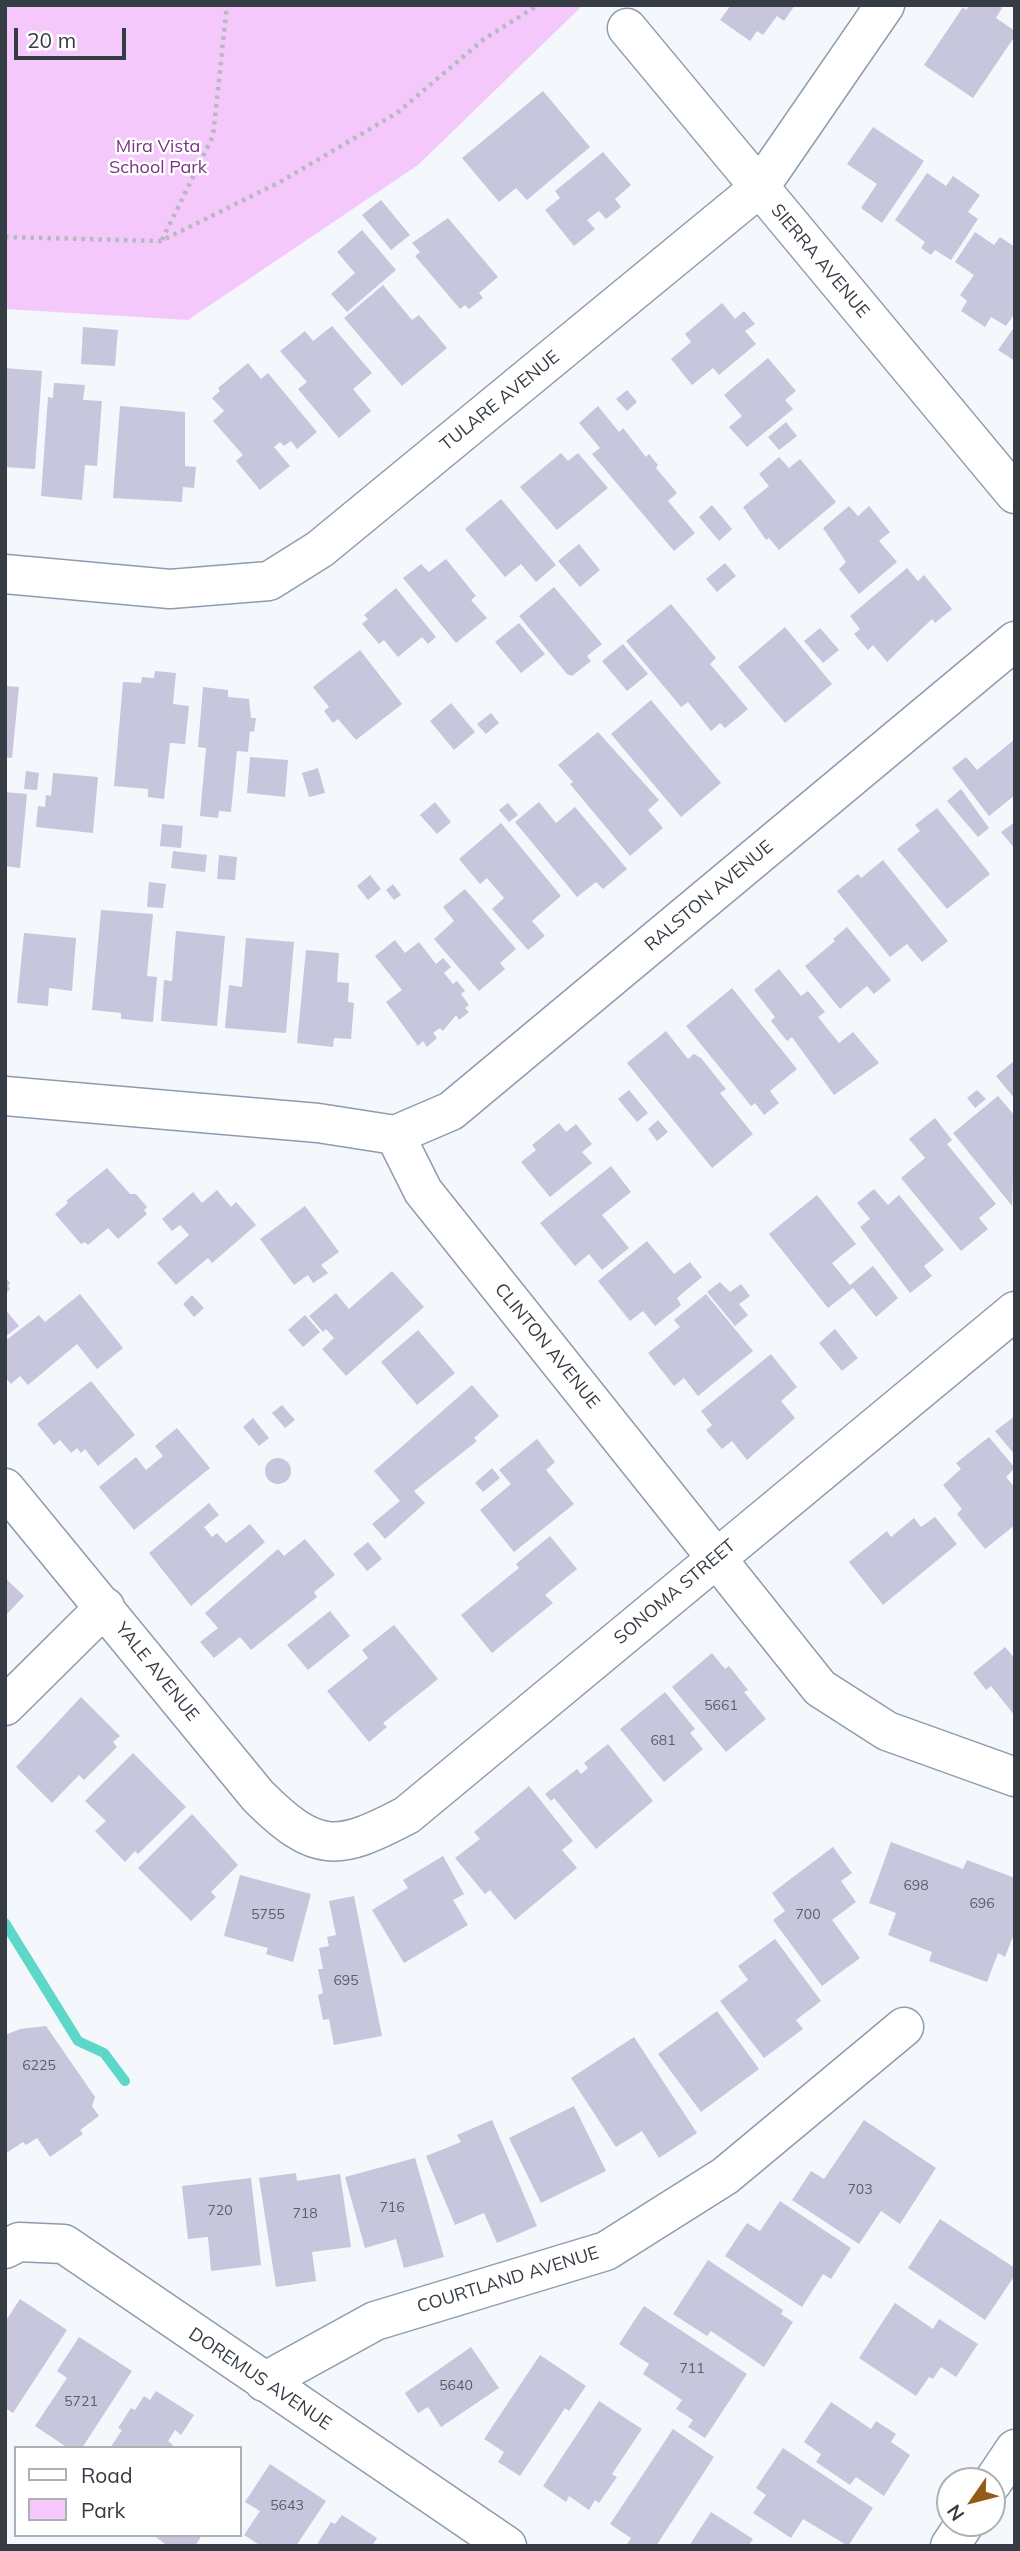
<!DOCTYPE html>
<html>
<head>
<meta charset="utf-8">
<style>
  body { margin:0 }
  #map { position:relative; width:1020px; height:2551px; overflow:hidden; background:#f4f7fb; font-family:Mulish,sans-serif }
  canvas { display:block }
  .frame { position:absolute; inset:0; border:7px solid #353c43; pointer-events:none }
  .legend { position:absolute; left:14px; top:2446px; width:228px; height:91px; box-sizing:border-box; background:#fff; border:2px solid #aeb1b4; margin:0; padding:9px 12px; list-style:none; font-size:21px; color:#353c43 }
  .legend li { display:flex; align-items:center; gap:14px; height:35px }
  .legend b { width:35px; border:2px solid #aeb1b4 }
  .north { position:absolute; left:936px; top:2467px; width:70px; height:70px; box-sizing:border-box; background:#fff; border:2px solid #aeb1b4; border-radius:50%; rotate:235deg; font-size:19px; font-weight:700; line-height:28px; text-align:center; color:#353c43 }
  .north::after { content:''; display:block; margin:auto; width:24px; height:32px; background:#935b15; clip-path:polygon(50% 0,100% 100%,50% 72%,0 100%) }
  .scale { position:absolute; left:14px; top:28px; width:112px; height:32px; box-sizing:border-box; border:4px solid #353c43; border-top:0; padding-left:9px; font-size:21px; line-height:24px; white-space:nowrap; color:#353c43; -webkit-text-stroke:5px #fff; paint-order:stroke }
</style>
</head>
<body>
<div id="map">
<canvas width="1020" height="2551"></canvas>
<div class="frame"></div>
<ul class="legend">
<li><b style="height:9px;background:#fff"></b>Road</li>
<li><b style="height:19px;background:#f5c8fb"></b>Park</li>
</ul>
<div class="north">N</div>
<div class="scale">20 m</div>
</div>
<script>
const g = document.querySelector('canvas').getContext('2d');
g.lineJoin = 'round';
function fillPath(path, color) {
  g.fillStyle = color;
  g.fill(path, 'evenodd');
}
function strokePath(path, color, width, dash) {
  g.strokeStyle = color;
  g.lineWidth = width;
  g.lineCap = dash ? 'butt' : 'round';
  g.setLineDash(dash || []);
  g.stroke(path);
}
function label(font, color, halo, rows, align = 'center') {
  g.font = font + ' Mulish,sans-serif';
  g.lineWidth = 5;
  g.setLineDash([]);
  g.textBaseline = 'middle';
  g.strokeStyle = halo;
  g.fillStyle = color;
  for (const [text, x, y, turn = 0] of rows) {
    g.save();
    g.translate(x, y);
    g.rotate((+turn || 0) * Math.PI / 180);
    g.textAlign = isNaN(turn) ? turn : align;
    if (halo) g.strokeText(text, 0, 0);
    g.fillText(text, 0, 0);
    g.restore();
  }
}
const green = new Path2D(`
  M5,5H583L418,165L188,320L5,309Z`);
const stream = new Path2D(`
  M5,1923L78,2041L104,2053L125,2081`);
const building = new Path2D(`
  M731,5H795L784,21L777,16L763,35L757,31L750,41L720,20Z
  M970,5H998L1002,8L996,18L1015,31V36L973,98L924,65L963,7L966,10Z
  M543,91L590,147L527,200L516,188L499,202L462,158Z
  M873,127L924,161L882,223L861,208L877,184L847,164Z
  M603,152L631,185L615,199L621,207L606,219L599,211L587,220L595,229L574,246L545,210L560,198L555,191Z
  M927,173L946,186L953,176L980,195L968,212L978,219L951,260L935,250L931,255L921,248L925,242L895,220Z
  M381,200L410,235L391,250L362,215Z
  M448,218L498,277L479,293L483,298L469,309L465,305L460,309L415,256L420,252L412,243Z
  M362,230L396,270L347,312L331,294L355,273L337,252Z
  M975,232L994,245L1000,237L1015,247V313L1006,326L991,317L985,327L961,311L967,301L960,295L974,275L955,262Z
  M383,285L412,320L419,315L447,348L402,386L344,318Z
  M722,303L735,319L744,311L755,324L745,331L756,344L719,375L713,368L692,385L671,359L691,342L685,334Z
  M332,326L372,373L353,389L371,411L339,438L298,389L307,382L280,351L305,331L313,341Z
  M1015,326V361L998,350Z
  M83,327L118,330L115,366L81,364Z
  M768,358L796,391L785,400L793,409L747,447L729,427L742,416L724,395Z
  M248,363L261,379L268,373L317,432L297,449L291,441L284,446L280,442L274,447L290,466L260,490L236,461L243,455L213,421L224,411L212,398L220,391L218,388Z
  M5,368L42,371L35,469L5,467Z
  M54,383L85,385L83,400L102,401L97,466L85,465L82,500L41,496L48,397L53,398Z
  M627,390L637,402L627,411L616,399Z
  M120,406L185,412V466L196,467L194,488L183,487L182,502L113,498Z
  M598,406L619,432L623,428L646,457L649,454L658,465L656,468L677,493L668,501L695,533L674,551L592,454L600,448L579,423Z
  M786,422L797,436L779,450L768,437Z
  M561,453L568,461L578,453L608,488L557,530L520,487Z
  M779,457L789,468L800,459L836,502L779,550L769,538L766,540L743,507L769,486L759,474Z
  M501,499L556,565L536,582L521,564L505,577L465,529Z
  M712,505L732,529L719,541L699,517Z
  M849,506L858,516L869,506L890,532L879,541L897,562L859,594L839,569L846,562L823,528Z
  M579,544L600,570L580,587L558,561Z
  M446,559L476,596L471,600L487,618L456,643L403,578L421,564L429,572Z
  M725,563L736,576L717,592L706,579Z
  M907,568L918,581L924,575L952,609L935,623L932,619L887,662L873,645L868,650L854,634L860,629L850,616Z
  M554,587L602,644L587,656L591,661L572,676L567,674L519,616Z
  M396,588L436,637L428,644L422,637L398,657L384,640L379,644L362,624L368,619L364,615Z
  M671,604L716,658L710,664L748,709L725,728L720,723L711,731L688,702L681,707L626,641Z
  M519,623L545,654L521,673L495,642Z
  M785,627L832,684L785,723L738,667Z
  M820,628L839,650L823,663L804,641Z
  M623,644L648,674L627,691L602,661Z
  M360,650L402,704L356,740L338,719L333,723L324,711L329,707L313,687Z
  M155,671L176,673L173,704L189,706L185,744L170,743L164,799L148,797V789L114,786L123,682L141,683L142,677L154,678Z
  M5,686L19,687L12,758L5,757Z
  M203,687L228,690V697L249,699L251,718H256L254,732L250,731L248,752L237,751L231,812L219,811L218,818L200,816L206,748L198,747Z
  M651,700L721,783L681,817L611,734Z
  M451,703L475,732L454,750L430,721Z
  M491,713L499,723L486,734L477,724Z
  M598,732L659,800L648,810L663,828L630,856L570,784L573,782L558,765Z
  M1015,739V795L989,816L952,768L966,757L977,770Z
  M250,757L288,760L285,797L247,793Z
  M318,768L325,793L309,797L302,773Z
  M26,771L39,773L37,790L24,789Z
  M53,773L98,777L93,833L36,827L38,806L45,807L46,795L51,796Z
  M961,789L989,828L978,837L947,801Z
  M5,792L27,794L20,868L5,866Z
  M435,802L451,822L437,834L420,815Z
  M539,802L556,823L575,807L627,869L603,889L596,882L577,897L515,822Z
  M508,803L518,815L509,822L499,810Z
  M937,808L990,874L947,909L897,849L920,831L915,825Z
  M1015,822V849L1001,832Z
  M501,823L561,896L532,921L545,936L528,950L492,909L504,898L487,878L480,884L459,859Z
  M162,824L183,826L181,848L160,846Z
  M173,851L207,855L205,872L171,868Z
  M219,855L237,857L235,880L217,879Z
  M883,860L948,941L922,962L907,944L890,957L837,891L858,874L861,878Z
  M370,875L381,889L368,900L357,886Z
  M149,882L166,884L163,908L147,907Z
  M393,884L401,895L394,900L386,890Z
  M465,889L516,949L500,963L505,969L479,991L434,939L454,921L443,907Z
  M101,910L153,914L147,976L157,977L153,1022L121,1019V1013L92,1010Z
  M847,927L891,980L874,994L867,986L840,1009L805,966L835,941L833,939Z
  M176,931L225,936L217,1026L161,1021L164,980L172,981Z
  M24,933L76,938L72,991L49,988L48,1006L17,1003Z
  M246,938L294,942L286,1033L225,1028L229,985L242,987Z
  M395,940L405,953L419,942L436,964L443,958L451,967L444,973L453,984L457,981L465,991L461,994L469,1005L465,1008L469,1012L459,1020L456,1015L443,1031L440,1028L433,1033L437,1038L427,1047L423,1041L418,1046L386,1002L402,990L375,956Z
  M306,950L339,953L337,982L349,983L348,1002L354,1003L351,1039L334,1038L333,1047L297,1043Z
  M779,969L801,996L808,991L825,1012L818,1017L839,1043L853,1032L879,1063L834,1095L792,1037L787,1041L771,1021L775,1017L754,990Z
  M732,988L797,1069L770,1091L779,1103L764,1115L755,1103L751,1106L686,1026Z
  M666,1031L688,1059L694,1054L701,1058L726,1089L720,1093L753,1134L712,1168L627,1063Z
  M1015,1060V1099L996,1076Z
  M629,1090L648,1113L637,1122L618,1099Z
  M977,1090L986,1099L975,1108L967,1098Z
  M998,1096L1015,1116L1012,1206L953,1133Z
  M935,1118L952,1140L947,1144L996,1204L979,1218L988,1229L961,1251L901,1178L925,1158L909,1139Z
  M658,1120L668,1132L657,1141L648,1129Z
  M559,1123L566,1132L576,1124L592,1144L582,1152L592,1163L550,1197L521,1162L536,1150L532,1145Z
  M611,1166L631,1192L602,1215L629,1248L602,1270L589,1254L575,1266L540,1223Z
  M107,1168L130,1194H136L147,1207L144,1210L147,1214L118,1239L108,1228L88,1245L85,1242L81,1244L55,1214L68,1203L66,1201Z
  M874,1189L888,1205L899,1195L944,1250L924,1266L932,1276L910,1293L860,1227L870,1219L857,1203Z
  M217,1190L231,1207L236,1202L256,1225L212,1263L208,1258L176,1285L157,1263L189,1235L180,1225L172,1231L162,1219L193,1192L202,1203Z
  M817,1195L856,1244L832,1263L850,1285L873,1266L898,1298L876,1317L853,1288L828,1308L769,1234Z
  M305,1206L339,1252L321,1265L328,1273L313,1283L308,1275L294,1285L260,1239Z
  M647,1241L674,1274L690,1262L702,1277L677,1298L681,1305L655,1326L643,1311L630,1321L598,1281Z
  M392,1271L424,1307L346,1376L322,1349L334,1338L326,1329L323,1332L309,1316L336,1293L349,1309Z
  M5,1277L10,1283L8,1286L10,1289L5,1294Z
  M720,1282L730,1292L741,1284L750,1296L739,1304L748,1315L735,1326L707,1292Z
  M80,1294L123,1348L97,1369L77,1344L28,1385L20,1376L11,1384L5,1377V1341L39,1315L45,1322Z
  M706,1294L753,1351L698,1396L684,1378L674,1386L648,1353L680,1327L674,1320Z
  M192,1295L204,1308L194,1317L183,1304Z
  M5,1309L19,1326L5,1337Z
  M305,1315L320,1332L303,1347L288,1330Z
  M835,1329L858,1358L842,1371L819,1343Z
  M418,1330L455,1373L417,1405L381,1362Z
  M771,1354L797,1387L781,1401L795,1418L747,1460L732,1441L722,1449L706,1430L712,1425L701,1411Z
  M91,1381L135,1435L98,1466L85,1449L81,1453L77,1448L71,1453L60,1440L54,1445L37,1424Z
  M472,1385L499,1416L474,1438L477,1441L414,1491L425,1503L385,1539L372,1524L400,1501L374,1471Z
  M282,1405L295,1420L285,1428L272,1413Z
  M1015,1416V1455L995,1431Z
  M253,1418L269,1438L259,1446L243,1427Z
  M177,1428L210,1468L134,1530L99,1487L136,1457L146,1470L163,1456L155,1446Z
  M989,1437L1015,1468L1006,1477L1015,1488V1525L985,1549L957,1514L962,1509L943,1485L961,1469L956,1463Z
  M537,1439L555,1462L546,1470L574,1504L514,1552L480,1510L511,1484L499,1470Z
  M265 1471a13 13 0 1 1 26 0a13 13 0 1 1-26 0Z
  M492,1468L500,1478L483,1492L475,1483Z
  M209,1503L219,1515L204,1527L212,1537L217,1533L226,1543L250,1524L265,1542L191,1606L149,1553Z
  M935,1517L957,1544L883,1605L849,1562L887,1531L891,1537L914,1518L921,1527Z
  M550,1536L577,1569L545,1595L553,1603L492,1653L461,1615L519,1568L516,1564Z
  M305,1539L335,1575L314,1592L317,1597L251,1650L240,1637L214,1658L200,1642L218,1628L205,1613L278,1549L284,1556Z
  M368,1542L382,1559L367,1571L353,1554Z
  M5,1578L24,1596L5,1616Z
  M330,1611L350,1636L308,1670L287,1645Z
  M394,1625L438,1679L383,1723L387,1727L369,1742L327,1691L368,1658L362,1650Z
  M1005,1647L1015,1659V1716L991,1686L986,1690L973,1673Z
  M712,1653L725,1669L729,1666L748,1690L744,1692L766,1719L726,1752L672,1687Z
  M665,1692L695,1729L690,1733L703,1749L664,1782L620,1729Z
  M81,1697L120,1736L113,1742L117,1747L84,1780L79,1775L52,1803L16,1767Z
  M608,1744L653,1801L596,1849L554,1798L551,1801L545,1794L577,1769L581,1774L588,1768L584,1763Z
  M133,1753L186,1807L138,1854L135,1851L125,1862L95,1831L106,1821L85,1801Z
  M529,1786L573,1841L562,1850L577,1868L515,1920L490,1890L485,1894L455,1858L480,1839L474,1832Z
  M192,1814L238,1865L211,1892L216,1897L191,1921L138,1868Z
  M891,1842L963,1869L967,1860L1015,1878V1931L1005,1957L998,1953L987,1982L929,1961L932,1952L888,1935L896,1913L869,1903Z
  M833,1847L852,1873L841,1881L856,1902L832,1920L860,1958L822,1986L773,1920L785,1911L772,1893Z
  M443,1856L464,1894L453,1900L468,1925L404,1963L372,1910L408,1888L403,1880Z
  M240,1875L311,1894L293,1962L266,1954L268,1948L224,1936Z
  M354,1896L382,2036L334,2045L329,2019L323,2020L318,1995L323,1993L318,1969H323L319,1948L329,1946L327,1937L336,1935L329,1901Z
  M775,1939L821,2001L796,2020L803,2029L764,2058L720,2001L748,1980L738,1966Z
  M717,2011L759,2069L701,2112L658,2054Z
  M46,2026L95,2097L92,2106L99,2116L80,2130L83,2134L50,2157L37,2138L26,2145L23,2142L5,2154V2035L20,2029Z
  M634,2037L697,2133L659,2158L642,2131L616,2147L571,2078Z
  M574,2106L606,2171L541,2203L509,2138Z
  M492,2120L537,2226L497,2243L484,2213L455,2225L426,2156L461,2142L457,2135Z
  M864,2120L936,2168L900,2224L881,2211L859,2244L792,2200L811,2171L824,2179Z
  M415,2158L444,2257L404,2268L396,2239L365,2248L345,2177Z
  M296,2173L297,2181L340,2174L351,2247L312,2252L316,2281L276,2287L259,2178Z
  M251,2178L261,2265L211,2271L208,2237L188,2239L182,2186Z
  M780,2201L851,2248L831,2279L823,2274L802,2307L725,2256L747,2223L760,2231Z
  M940,2219L1015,2268V2275L985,2320L908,2268Z
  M708,2260L783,2310L781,2314L793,2322L764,2367L711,2331L707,2336L673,2314Z
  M20,2299L67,2330L13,2413L5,2408V2322Z
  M895,2303L933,2329L939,2319L978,2344L956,2377L941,2367L933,2379L929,2377L916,2396L859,2358Z
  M644,2306L747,2374L705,2438L688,2427L693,2420L676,2409L682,2400L643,2374L649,2364L619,2344Z
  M79,2337L132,2371L82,2448H68L35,2426L67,2378L57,2371Z
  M471,2347L499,2388L441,2427L428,2407L418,2413L405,2393Z
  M540,2355L586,2386L569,2411L565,2408L520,2476L498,2462L504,2452L484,2439Z
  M156,2391L194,2415L181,2435L175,2430L168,2441L173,2445L171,2448H110L122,2430L118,2428L131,2408L135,2410L144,2396L150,2400Z
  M599,2401L642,2429L612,2474L617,2477L599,2503L595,2500L589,2510L569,2496L566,2502L543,2486Z
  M831,2402L871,2429L876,2421L896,2434L891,2442L910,2455L884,2496L856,2477L850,2485L816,2462L821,2454L804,2442Z
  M673,2429L714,2457L656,2546H626L631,2538L610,2524Z
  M783,2448L873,2508L848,2546L803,2519L791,2538L753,2513L766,2495L756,2488Z
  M270,2464L326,2501L296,2546H261L244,2535L260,2511L245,2502Z
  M711,2512L753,2539L748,2546H689Z
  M342,2515L377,2538L372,2546H316L331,2522L335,2524Z
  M153,2535H202L195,2546H168Z`);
const path = new Path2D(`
  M5,237L161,241L280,182L397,113L484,39L538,5
  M162,240L213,136L227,5`);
const minor = new Path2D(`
  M627,28L1015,494
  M5,574L170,589L269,581L320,549L759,188L885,5
  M5,1096L318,1123L395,1135L423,1191L820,1688L887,1731L1015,1777
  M395,1135L451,1111L1015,641
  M5,1488L258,1796C316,1854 337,1852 407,1815L1015,1311
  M5,1706L105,1607
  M5,2249L19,2242L64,2244L507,2546
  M264,2382L375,2321L606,2251L725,2176L904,2027
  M992,2483L1015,2449
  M950,2546L965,2523`);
const numberNames = [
  ["5661",721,1706],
  ["681",663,1741],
  ["698",916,1886],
  ["696",982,1904],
  ["5755",268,1915],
  ["700",808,1915],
  ["695",346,1981],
  ["6225",39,2066],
  ["703",860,2190],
  ["716",392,2208],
  ["720",220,2211],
  ["718",305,2214],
  ["711",692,2369],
  ["5640",456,2386],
  ["5721",81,2402],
  ["5643",287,2506]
];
const parkNames = [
  ["Mira Vista",158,147],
  ["School Park",158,168]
];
const streetNames = [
  ["SIERRA AVENUE",820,261,50],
  ["TULARE AVENUE",500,401,-39],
  ["RALSTON AVENUE",709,896,-40],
  ["CLINTON AVENUE",547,1346,51],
  ["SONOMA STREET",675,1592,-40],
  ["YALE AVENUE",157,1672,51],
  ["COURTLAND AVENUE",508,2280,-17],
  ["DOREMUS AVENUE",260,2379,34]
];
fillPath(green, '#f5c8fb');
strokePath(stream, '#5dd7c7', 10);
fillPath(building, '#c7c6dd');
strokePath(minor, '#8d9cae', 41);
strokePath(path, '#b6babf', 4.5, [3.5, 5]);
strokePath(minor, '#fff', 38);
label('14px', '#5a5e6a', null, numberNames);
label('18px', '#783483', '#fff', parkNames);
label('18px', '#353c43', '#fff', streetNames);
</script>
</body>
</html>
